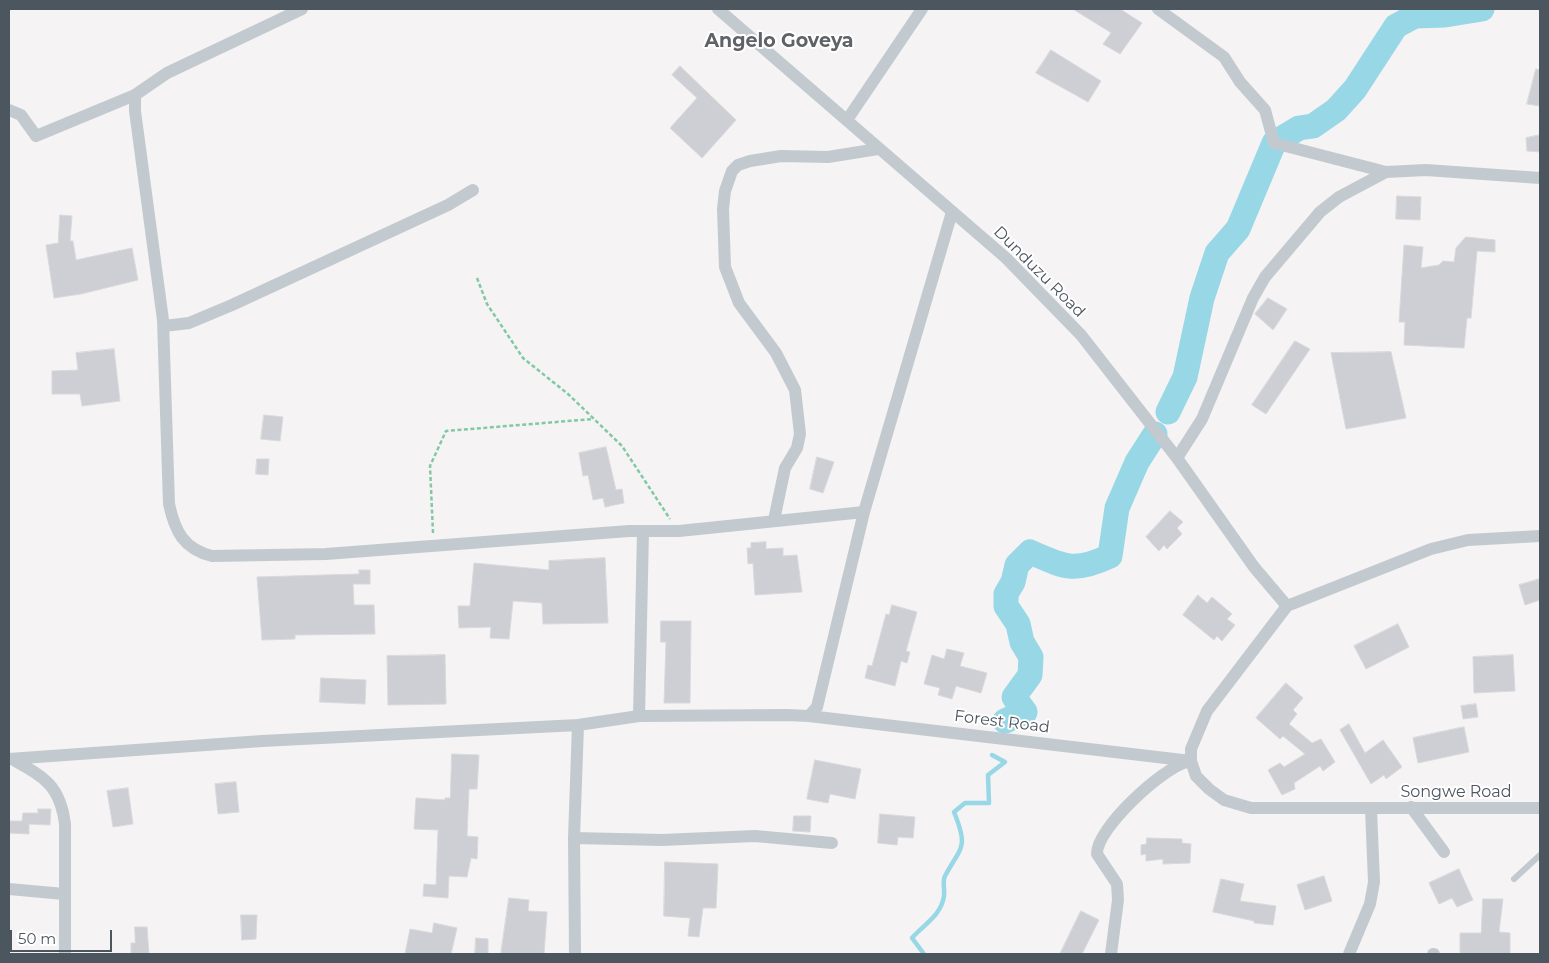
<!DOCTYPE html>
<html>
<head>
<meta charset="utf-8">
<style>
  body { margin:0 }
  #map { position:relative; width:1549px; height:963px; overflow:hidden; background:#f5f3f3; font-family:Montserrat,sans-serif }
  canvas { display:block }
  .frame { position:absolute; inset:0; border:10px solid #4c565f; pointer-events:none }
  .scale { position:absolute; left:10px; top:930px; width:102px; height:22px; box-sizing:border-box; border:2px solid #4c565f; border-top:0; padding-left:6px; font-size:15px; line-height:18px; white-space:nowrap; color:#4c565f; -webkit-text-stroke:4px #fff; paint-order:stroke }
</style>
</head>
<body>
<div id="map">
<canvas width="1549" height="963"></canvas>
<div class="frame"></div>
<div class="scale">50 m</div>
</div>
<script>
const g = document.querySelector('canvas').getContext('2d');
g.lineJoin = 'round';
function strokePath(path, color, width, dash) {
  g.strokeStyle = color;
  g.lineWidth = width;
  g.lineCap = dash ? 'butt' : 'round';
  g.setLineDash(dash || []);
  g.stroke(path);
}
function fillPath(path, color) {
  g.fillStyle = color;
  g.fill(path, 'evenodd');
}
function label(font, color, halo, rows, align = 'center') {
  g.font = font + ' Montserrat,sans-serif';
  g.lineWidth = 4;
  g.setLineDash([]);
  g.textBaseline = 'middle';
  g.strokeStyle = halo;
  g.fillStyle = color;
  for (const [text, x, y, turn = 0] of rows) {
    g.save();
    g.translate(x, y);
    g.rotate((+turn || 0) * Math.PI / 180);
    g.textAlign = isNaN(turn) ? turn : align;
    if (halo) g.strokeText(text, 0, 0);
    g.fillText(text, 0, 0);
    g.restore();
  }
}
const stream = new Path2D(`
  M924,954L912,938C924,924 941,916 944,896C945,889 942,882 945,876C961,846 969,849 954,812L965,803H989L988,775L1005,762L992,755`);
const river = new Path2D(`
  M1168,412L1185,377L1202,298L1217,253L1238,229L1274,143L1299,128L1313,126L1336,110L1355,89L1396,26L1415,16L1445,15L1482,9
  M1005,721L1025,712L1014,697L1030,675L1031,657L1022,642L1018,624L1006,606V594L1013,582L1017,565L1030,552C1065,567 1074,573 1110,556L1117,508L1137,462L1155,434`);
const building = new Path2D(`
  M1073,9H1120L1142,23L1120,54L1103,44L1111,33Z
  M1051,50L1101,81L1088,102L1036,73Z
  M680,66L736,120L702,158L670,128L697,98L672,75Z
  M1536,69L1540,70V106L1527,104Z
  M1540,135V152L1527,151L1526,138Z
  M1397,196L1421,197L1420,220L1396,219Z
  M60,215L72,216L70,241H73L76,260L132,248L138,280L81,294L54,298L46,245L58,243Z
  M1466,237L1495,240V252L1477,251L1471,318H1467L1464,348L1404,345L1405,322H1399L1404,245L1423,247L1421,268L1439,265L1443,261L1454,262L1456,248Z
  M1268,298L1287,309L1273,330L1255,314Z
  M1295,341L1310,349L1266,414L1252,405Z
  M114,349L120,401L82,406L80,394H52V371L78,370L76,353Z
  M1391,352L1406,418L1346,429L1331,353Z
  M264,415L283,417L280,441L261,439Z
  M606,447L616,490L622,489L624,503L605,507L603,498L593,500L588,475L583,476L579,453Z
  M817,457L834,462L823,493L810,489Z
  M257,459H269L268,475L256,474Z
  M1170,511L1183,522L1177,528L1182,534L1167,549L1164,545L1159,551L1146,537Z
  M766,542V549L783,548V556L797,555L802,592L755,595L753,563L748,564L747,548H751V543Z
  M605,558L608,623L543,624L542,603L513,601L509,639L490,638L491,627L459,628L458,606H470L474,563L549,570V561Z
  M359,570H370V584H353L354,605H374L375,634L295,635V639L262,640L257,577L359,574Z
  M1540,579V600L1525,605L1519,585Z
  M1198,595L1207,603L1212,597L1232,614L1227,619L1235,625L1222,641L1217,636L1214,640L1183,615Z
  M892,605L917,612L906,651L910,652L907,663L901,661L895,686L865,678L868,665L872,666L886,614L889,615Z
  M661,621H691L690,703H664L666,642H661Z
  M1398,624L1409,647L1366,669L1354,646Z
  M947,649L964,653L960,666L987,673L981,693L956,686L952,699L938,695L940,688L924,684L932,655L944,659Z
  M445,655L446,704L388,705L387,656Z
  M1513,655L1515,691L1474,693L1473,657Z
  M321,678L366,680L365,704L320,702Z
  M1286,683L1303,698L1293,710L1297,714L1289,724L1312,743L1321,739L1335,762L1323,771L1320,766L1294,783L1295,789L1282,795L1268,770L1280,763L1284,767L1305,754L1283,736L1280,739L1256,718Z
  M1476,704L1478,717L1463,719L1461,706Z
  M1349,724L1365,753L1383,740L1402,767L1386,779L1384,775L1371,784L1340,730Z
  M1464,727L1469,752L1418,763L1413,738Z
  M452,754L479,755L477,789H469L467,836L478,837L477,859L471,858L467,877L449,876L448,898L423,896L424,884L436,885L438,830L414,829L416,798L445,800V798H450Z
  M815,760L861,769L855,799L830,794L828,803L807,799Z
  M236,782L239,812L218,814L215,784Z
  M128,788L133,824L113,827L107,791Z
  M38,809H51L50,825L29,824V834L9,833V821H22L23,813H38Z
  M880,814L915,817L913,838L898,837L897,845L878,843Z
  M794,816H811L810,832L793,831Z
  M1147,838L1182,839V843L1191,844L1190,863L1163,864V859L1146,861V854L1141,855V845L1146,844Z
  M665,862L718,864L716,908H703L699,937L688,936L690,918L664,916Z
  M1459,869L1473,900L1457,907L1452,898L1439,904L1429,883Z
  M1324,876L1332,901L1305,910L1297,885Z
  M1221,879L1244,884L1240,901L1276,906L1273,925L1254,923V921L1213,912Z
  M509,898L529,900L528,911L547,912L544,954H501Z
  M1483,899H1503L1499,932L1510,933V954H1460V933H1481Z
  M1081,911L1099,920L1082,954H1060Z
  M241,915H257L256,939L242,940Z
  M434,923L457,928L451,954H405L410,929L432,933Z
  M135,927H147L149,954H131V943H135Z
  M476,938L488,939V954H475Z`);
const path = new Path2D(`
  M477,278L487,304L523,358L568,394L622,446L670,519
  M433,533L430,466L446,431L593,419`);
const lane = new Path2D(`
  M1514,879L1540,855`);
const street = new Path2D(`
  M302,9L167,73L135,95V111L163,320L169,504C175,532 184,549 212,556L326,554L629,531H679L864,512
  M718,9L1006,258L1081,335L1177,458L1254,567L1287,606
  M1158,9L1224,57L1240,82L1265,110L1274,143L1386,172
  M9,110L21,115L36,136L135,95
  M847,120L922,9
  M164,326L189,323L232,305L448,205L473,190
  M1177,458L1202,419L1253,298L1265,277L1320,212L1339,197L1386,172L1426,170L1540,178
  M774,520L785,468L797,448L800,434L795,390L776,353L739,303L725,267L723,209L725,191L732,171L738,165L750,161L781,156L828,157L878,149
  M1540,536L1468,540L1431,549L1287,606L1207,711L1191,749V761L1196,776L1209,789L1224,800L1251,808H1540
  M639,716L643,531
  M809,716L817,707L864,512L952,212
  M9,759L262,741L578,725L639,716L787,715L809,716L1191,761
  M12,759C44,777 60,785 65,824V954
  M1411,807L1444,852
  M574,838L662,840L755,836L832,843
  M9,889L64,894
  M575,954L574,838L578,725
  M1111,954L1118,900L1117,884L1097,854C1096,829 1162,768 1187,762
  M1349,954L1370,904L1374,882L1371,809
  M1433,954H1434`);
const streetNames = [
  ["Dunduzu Road",1039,272,45],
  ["Forest Road",1002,722,7],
  ["Songwe Road",1456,792]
];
const quarterNames = [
  ["Angelo Goveya",779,41]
];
strokePath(stream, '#97d7e6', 4.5);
strokePath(river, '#97d7e6', 25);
fillPath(building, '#cdcfd4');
strokePath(building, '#d7d9dd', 1);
strokePath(path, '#81c9a4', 2.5, [4, 2.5]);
strokePath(lane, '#c2cad0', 6);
strokePath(street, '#c2cad0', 12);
label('16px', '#4c565f', '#fff', streetNames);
label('bold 19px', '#5f6367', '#fff', quarterNames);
</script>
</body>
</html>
